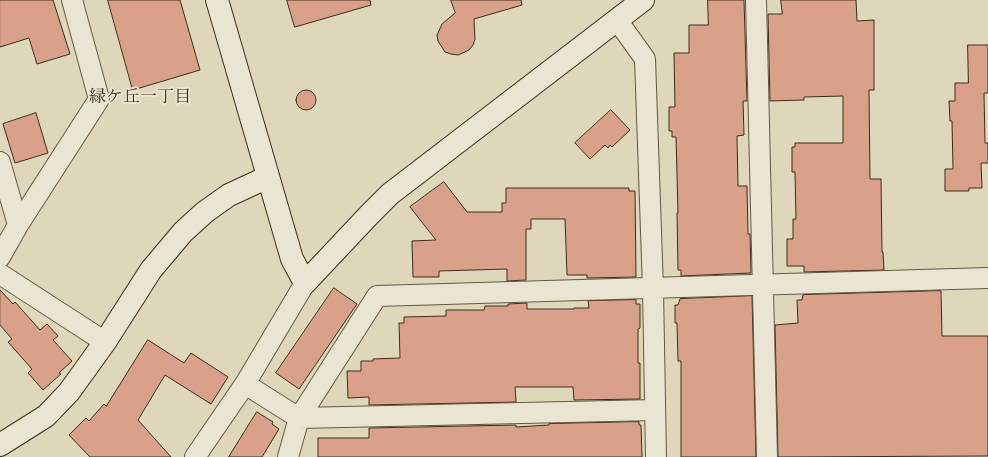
<!DOCTYPE html>
<html>
<head>
<meta charset="utf-8">
<style>
  body { margin:0 }
  canvas { display:block; background:#dfd7b9 }
</style>
</head>
<body>
<canvas width="988" height="457"></canvas>
<script>
const g = document.querySelector('canvas').getContext('2d');
g.lineJoin = 'round';
function fillPath(path, color) {
  g.fillStyle = color;
  g.fill(path, 'evenodd');
}
function strokePath(path, color, width, dash) {
  g.strokeStyle = color;
  g.lineWidth = width;
  g.lineCap = dash ? 'butt' : 'round';
  g.setLineDash(dash || []);
  g.stroke(path);
}
function label(font, color, halo, rows, align = 'center') {
  g.font = font + ' "IM FELL DW Pica","Noto Serif JP",serif';
  g.lineWidth = 3.5;
  g.setLineDash([]);
  g.textBaseline = 'middle';
  g.strokeStyle = halo;
  g.fillStyle = color;
  for (const [text, x, y, turn = 0] of rows) {
    g.save();
    g.translate(x, y);
    g.rotate((+turn || 0) * Math.PI / 180);
    g.textAlign = isNaN(turn) ? turn : align;
    if (halo) g.strokeText(text, 0, 0);
    g.fillText(text, 0, 0);
    g.restore();
  }
}
const building = new Path2D(`
  M0,0H53L70,54L37,64L29,38L0,47Z
  M108,0H180L200,70L133,90Z
  M287,0H370L371,5L295,27Z
  M451,0H521L522,5L474,19L475,39L473,45L469,50L458,55L451,54L445,52L438,41L437,35L442,24L455,13Z
  M708,0H744L747,101H743L744,135L737,136L738,186H747L748,234H750L751,273L681,276V270H678L677,213H678L676,137H672V131H669V107H675L674,53H689V25H708Z
  M781,0H856L857,21L874,20V90H869L870,179H881L882,252H883L884,270L804,272V266H787V239H793V219H796L795,172H792V147H795V143H843V96L804,97V100L770,101L768,14H782Z
  M968,45H988V93H984L985,143H988V163H981L982,188H969V191H945V169H953L952,121H950L949,101H955V83H968Z
  M296 100a10 10 0 1 1 20 0a10 10 0 1 1-20 0Z
  M611,110L630,130L612,147L610,145L608,148L605,145L590,159L575,143Z
  M36,113L48,153L15,163L3,124Z
  M444,182L467,212H502V203H506V188H629V191H635L636,277L587,278V275H567L565,219H531V229H526V280L507,281V269L439,271V277H413L412,241L436,240L410,207Z
  M334,288L357,304L299,389L276,373Z
  M0,290L13,304L15,302L40,330L47,324L58,336L53,340L72,361L59,373L61,374L43,390L28,373L32,369L8,342L12,339L0,325Z
  M941,291L942,336H988V456L778,457L775,325L798,323L797,300H802L803,295Z
  M752,296L756,457H681V361H678L677,323H675V305H678L680,299Z
  M636,300V304H640V328L638,329V363H640V399L574,400L573,387H515L516,402L369,405V397L348,398L347,371H361V361H373V359L400,358L399,323H404V317L446,316V310H484L485,306H508V304L527,303V309H574V308H589L588,301Z
  M148,340L184,363L191,353L228,377L211,404L165,375L138,420L171,457H90L69,435L86,418L89,421L104,404L106,406Z
  M257,412L273,422L272,424L279,429L262,457H229Z
  M639,422V425H641L642,457H318V438H369V428L516,425V427L549,425V424Z`);
const street = new Path2D(`
  M756,0L767,457
  M617,20L645,59L653,289L656,457
  M0,162L18,225L0,257
  M18,225L99,99L72,0
  M0,274L105,342
  M245,384L299,418L377,296L988,278
  M195,457L245,384L305,283
  M288,457L299,418L655,410`);
const secondary = new Path2D(`
  M217,0L292,259L305,283L369,215L390,194L643,0
  M0,445L46,416L69,392L105,342L151,270L183,232L205,212L229,195L268,177`);
const neighbourhoodNames = [
  ["緑ケ丘一丁目",140,98]
];
fillPath(building, '#d9a18a');
strokePath(building, '#3c2d1d', 1);
strokePath(street, '#655844', 22);
strokePath(secondary, '#3c2d1d', 24);
strokePath(street, '#eae5d2', 20);
strokePath(secondary, '#eae5d2', 22);
label('17px', '#3c2d1d', '#eae5d2', neighbourhoodNames);
</script>
</body>
</html>
